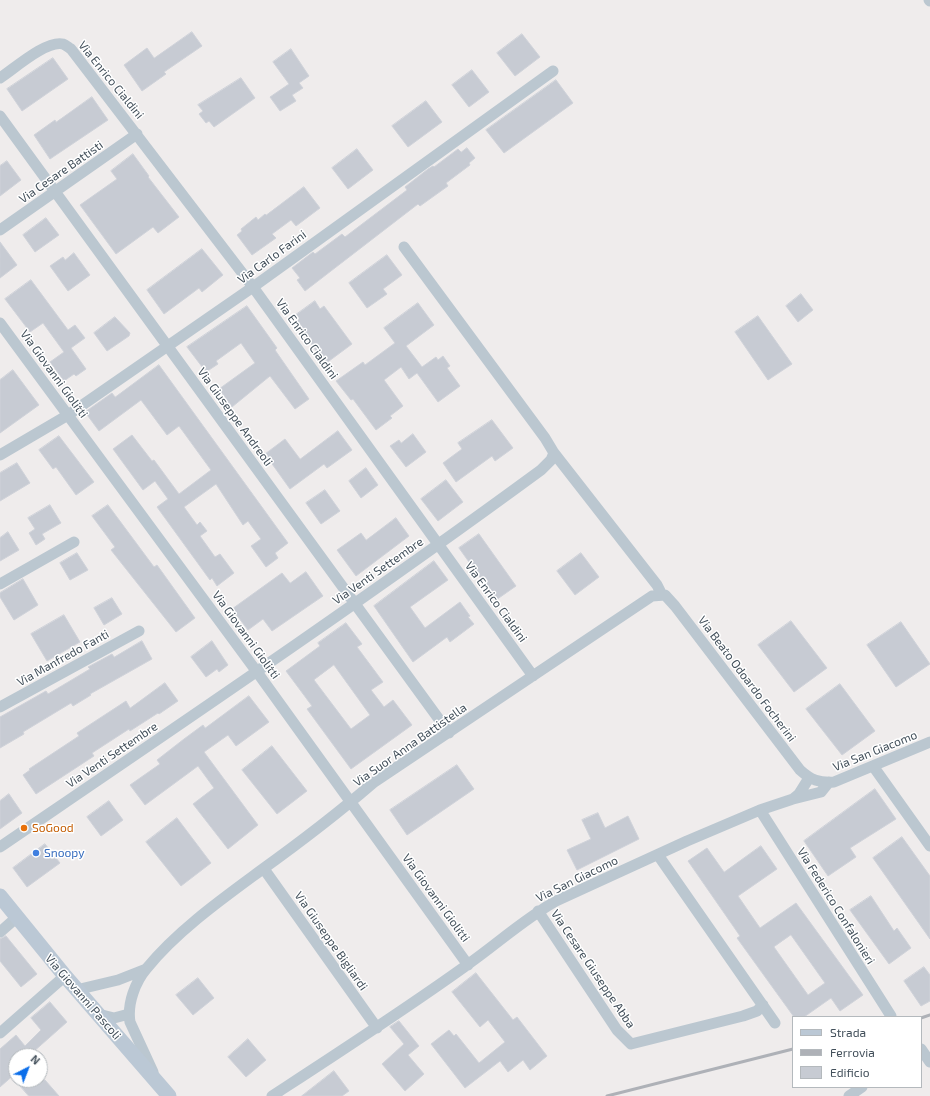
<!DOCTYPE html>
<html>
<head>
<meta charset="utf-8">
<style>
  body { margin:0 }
  #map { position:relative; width:930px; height:1096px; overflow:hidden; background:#efecec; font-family:"Exo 2",sans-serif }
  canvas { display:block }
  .legend { position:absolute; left:792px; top:1016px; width:130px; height:72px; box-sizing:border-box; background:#fff; border:1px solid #b4b9bd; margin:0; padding:5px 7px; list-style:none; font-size:12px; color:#43505b }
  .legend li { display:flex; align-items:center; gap:8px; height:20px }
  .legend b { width:20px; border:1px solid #b4b9bd }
  .north { position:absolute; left:8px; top:1048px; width:40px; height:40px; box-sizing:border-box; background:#fff; border:1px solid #b4b9bd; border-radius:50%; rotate:42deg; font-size:11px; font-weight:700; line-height:16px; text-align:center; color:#43505b }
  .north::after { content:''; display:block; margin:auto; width:14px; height:18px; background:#0b6eea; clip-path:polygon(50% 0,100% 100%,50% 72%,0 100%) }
</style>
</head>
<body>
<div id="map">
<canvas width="930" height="1096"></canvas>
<ul class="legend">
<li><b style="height:5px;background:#bbc8d5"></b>Strada</li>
<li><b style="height:5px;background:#aeb1b7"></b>Ferrovia</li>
<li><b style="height:11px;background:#c7cbd3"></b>Edificio</li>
</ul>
<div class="north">N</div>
</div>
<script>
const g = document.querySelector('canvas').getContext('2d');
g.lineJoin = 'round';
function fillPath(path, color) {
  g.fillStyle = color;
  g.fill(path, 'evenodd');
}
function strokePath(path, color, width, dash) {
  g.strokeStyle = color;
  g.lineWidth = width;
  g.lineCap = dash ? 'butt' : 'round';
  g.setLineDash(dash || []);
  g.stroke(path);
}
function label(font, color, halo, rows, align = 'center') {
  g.font = font + ' "Exo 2",sans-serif';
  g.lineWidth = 3;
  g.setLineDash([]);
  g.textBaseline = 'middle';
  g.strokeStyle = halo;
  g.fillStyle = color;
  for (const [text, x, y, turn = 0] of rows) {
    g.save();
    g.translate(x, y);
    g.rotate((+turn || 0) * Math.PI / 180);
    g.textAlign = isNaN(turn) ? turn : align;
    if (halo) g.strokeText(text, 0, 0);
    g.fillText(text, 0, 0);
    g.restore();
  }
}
const building = new Path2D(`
  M192,32L202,46L164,72L166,74L142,91L124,65L147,48L154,58Z
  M522,34L540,57L515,76L497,53Z
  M291,49L309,76L299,83L303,88L292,95L296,101L280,111L270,97L289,84L273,62Z
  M53,58L68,79L22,111L7,89Z
  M472,70L489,92L469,107L452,85Z
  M241,78L255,98L214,127L209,121L206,123L199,114L203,111L198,105Z
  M556,80L573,103L504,153L486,130Z
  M92,97L108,120L50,159L34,135L55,120L56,122Z
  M426,101L442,122L408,147L392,126Z
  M467,148L475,158L469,163L470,165L446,183L448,186L420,206L418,204L305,291L297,280L300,278L292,268L313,252L315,254L342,234L345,237L407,190L405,187L428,169L433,166L434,167L458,149L461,152Z
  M357,149L373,170L348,189L332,168Z
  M133,154L149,176L148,177L179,217L158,233L153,227L116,254L80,205L117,179L111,171Z
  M7,161L21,180L0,196V166Z
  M304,187L320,208L296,226L291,220L272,234L276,238L252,255L237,235L242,231L241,229L256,217L258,220L265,214L266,215Z
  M46,218L59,235L35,252L23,235Z
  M0,242L17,265L0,278Z
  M202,249L223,275L202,292L199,288L164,314L147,290Z
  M74,253L90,275L68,291L50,266L63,257L65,260Z
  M387,255L402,275L383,289L387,294L367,308L349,283Z
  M31,280L68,330L75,325L85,338L71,348L86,369L76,376L74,374L64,381L50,362L64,352L43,323L30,332L5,299Z
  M801,294L813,310L798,322L786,306Z
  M315,301L320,309L324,306L352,344L325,364L293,317Z
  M418,303L434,325L406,346L422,367L436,357L438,360L443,356L450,366L447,368L460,386L438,402L417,373L409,379L401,367L384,380L403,406L390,416L392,418L376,430L353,399L351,400L336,381L363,362L365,365L395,343L384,328Z
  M247,306L277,348L275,350L309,399L295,409L270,376L232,407L219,389L255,363L241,343L216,361L218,364L206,372L187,347Z
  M758,316L792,364L768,380L735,332Z
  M115,317L130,333L129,336L107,351L94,333Z
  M159,365L288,543L275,553L278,558L266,567L251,546L261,539L248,521L243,525L216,484L184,507L197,525L200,522L207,531L200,536L215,557L220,554L234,573L217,586L212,578L210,580L157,507L168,499L155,481L143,490L113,449L132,435L152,461L154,460L179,494L211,470L179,426L167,435L141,400L99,431L85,412L112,393L115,397Z
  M13,370L39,405L0,433V380Z
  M492,420L513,448L495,461L492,456L456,482L443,463L462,449L458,443Z
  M338,431L352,450L327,468L324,464L290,489L265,454L285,439L300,459Z
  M413,434L426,452L406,467L390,446L399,440L401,443Z
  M59,436L94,482L76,495L56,467L53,469L39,450Z
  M17,463L30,483L0,501V473Z
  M366,468L378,485L361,498L349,481Z
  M446,480L463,502L438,521L421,499Z
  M325,490L340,511L321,524L306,503Z
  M50,505L61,523L42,534L45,539L36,545L29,533L35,529L28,518Z
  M108,505L154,567L157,565L195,618L176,632L111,550L115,547L92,516Z
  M396,518L409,536L356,576L337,550L361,533L366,540Z
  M8,532L19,550L0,561V538Z
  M479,534L516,586L496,600L459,548Z
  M77,553L88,570L70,580L60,563Z
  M581,553L599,577L575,595L557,571Z
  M434,561L448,580L410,607L425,628L460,602L470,616L468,617L474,624L450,642L447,637L413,662L374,606Z
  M306,572L323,596L272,631L263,619L248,630L232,609L282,573L290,583Z
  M23,579L38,605L14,620L0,597V593Z
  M112,598L122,614L104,625L94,608Z
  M64,615L80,642L47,661L31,634Z
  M791,621L827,668L794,692L758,645Z
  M901,622L930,664L896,687L867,645Z
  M346,623L362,644L357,647L383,682L371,690L384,707L393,700L412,725L351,769L307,709L312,706L286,671L320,646L318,643ZM334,665L370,715L351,729L314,680Z
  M142,641L152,659L90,694L91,695L73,706L71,703L23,732L24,734L0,748V717L46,691L48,694L90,669L88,667L112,654L114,657Z
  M212,641L228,665L219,672L217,669L206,677L191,657Z
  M165,683L178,701L159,714L158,713L130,731L129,729L92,753L94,756L36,794L23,775L30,770L29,769L79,736L77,733L126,701L130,708Z
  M840,684L875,731L842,755L806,709Z
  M249,696L269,722L236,746L228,735L204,752L258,825L228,849L193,804L214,788L198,766L145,805L130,785L160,764L157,760L184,739L203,725L205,728Z
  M272,746L307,791L277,814L242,770Z
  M457,765L474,789L407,835L390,810Z
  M875,789L896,819L850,848L856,857L828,876L804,841Z
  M9,794L22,813L0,829V801Z
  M109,801L123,820L101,836L87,817Z
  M598,813L605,828L628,816L639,839L577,870L567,850L591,839L582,820Z
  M177,818L211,863L181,886L146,842Z
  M902,837L930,876V939L873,858Z
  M45,844L60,863L27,887L13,868Z
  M761,846L777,869L738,896L760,928L796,903L863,995L840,1011L831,998L804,1017H794L737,938L740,936L688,861L707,848L724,872ZM791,935L825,983L808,995L774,947Z
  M871,896L894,931L897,928L911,948L889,964L850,910Z
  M6,936L37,974L21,987L0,961V939Z
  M924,967L930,975V1001L921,1006L904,981Z
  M476,973L513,1020L517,1017L547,1056L530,1070L523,1060L508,1072L500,1061L465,1088L431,1044L449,1030L454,1036L456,1034L479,1063L505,1042L488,1020L480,1027L452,992Z
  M198,978L214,998L193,1015L176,995Z
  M50,1002L67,1022L32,1053L34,1056H16V1073L0,1087V1049L16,1035L25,1046L41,1030L31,1018Z
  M399,1021L419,1046L408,1055L424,1074L405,1091L382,1064L404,1044L390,1027Z
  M248,1039L266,1060L246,1077L228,1057Z
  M334,1071L349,1091L342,1096H302Z
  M15,1080H45L59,1096H29Z`);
const street = new Path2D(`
  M929,0L930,1
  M0,78C14,69 46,40 63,44C66,45 69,48 71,49L253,287L533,676
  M0,116L449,733
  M0,230L137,134
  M404,247L545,438L554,453L657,585L662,595
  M0,323L257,672L468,965
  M0,455L68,415L253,287L553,71
  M0,584L74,542
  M0,707L139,631
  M873,766L930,846
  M793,799L799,794L809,778
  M760,810L891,1016
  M0,847C182,723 364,600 541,470L551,460L554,453
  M658,855L775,1023
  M264,869L377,1028
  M538,911L617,1030L631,1044L743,1016L757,1011L763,1005
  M0,932L16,918
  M76,990L118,980L146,969
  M98,1014L114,1018L129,1014
  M0,1033L65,976
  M921,1049L930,1062
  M153,1072L130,1022C127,1004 135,982 147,968C177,931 222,899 260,871C299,843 337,814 373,783L652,596L665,595L675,606L800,770C811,780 819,783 834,782L930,742
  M272,1096C338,1053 403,1011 467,965C497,944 524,919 556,901L687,841L760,810L793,799L821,792L829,782
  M849,1096L862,1087`);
const secondary = new Path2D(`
  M0,896L65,976L169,1096`);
const rail = new Path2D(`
  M921,1018L930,1015
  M607,1096L793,1049`);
const markers = [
  [24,828,4,"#e8710a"],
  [36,853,4,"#3f7fe0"]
];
const streetNames = [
  ["Via Enrico Cialdini",111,80,51],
  ["Via Cesare Battisti",61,172,-35],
  ["Via Carlo Farini",272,257,-36],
  ["Via Enrico Cialdini",307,339,54],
  ["Via Giovanni Giolitti",54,374,54],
  ["Via Giuseppe Andreoli",235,417,54],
  ["Via Venti Settembre",378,571,-35],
  ["Via Enrico Cialdini",496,602,54],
  ["Via Giovanni Giolitti",246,635,54],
  ["Via Manfredo Fanti",63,658,-29],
  ["Via Beato Odoardo Focherini",747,679,53],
  ["Via Suor Anna Battistella",410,745,-35],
  ["Via San Giacomo",875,751,-22],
  ["Via Venti Settembre",112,755,-34],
  ["Via San Giacomo",577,879,-26],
  ["Via Giovanni Giolitti",436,898,54],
  ["Via Federico Confalonieri",836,906,58],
  ["Via Giuseppe Bigliardi",331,941,55],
  ["Via Cesare Giuseppe Abba",593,969,56],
  ["Via Giovanni Pascoli",83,997,49]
];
const foodNames = [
  ["SoGood",32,828]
];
const shopNames = [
  ["Snoopy",44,853]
];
fillPath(building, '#c7cbd3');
strokePath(building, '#cfd2d9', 1);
strokePath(street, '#bbc7d0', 11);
strokePath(secondary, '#bbc8d5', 15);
strokePath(rail, '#aeb1b7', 3);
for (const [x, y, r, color] of markers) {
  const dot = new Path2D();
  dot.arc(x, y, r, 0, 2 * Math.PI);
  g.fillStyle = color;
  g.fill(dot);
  strokePath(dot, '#fff', 1.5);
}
label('12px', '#43505b', '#fff', streetNames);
label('12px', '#c56008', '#fff', foodNames, 'left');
label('12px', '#366cbe', '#fff', shopNames, 'left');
</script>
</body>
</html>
